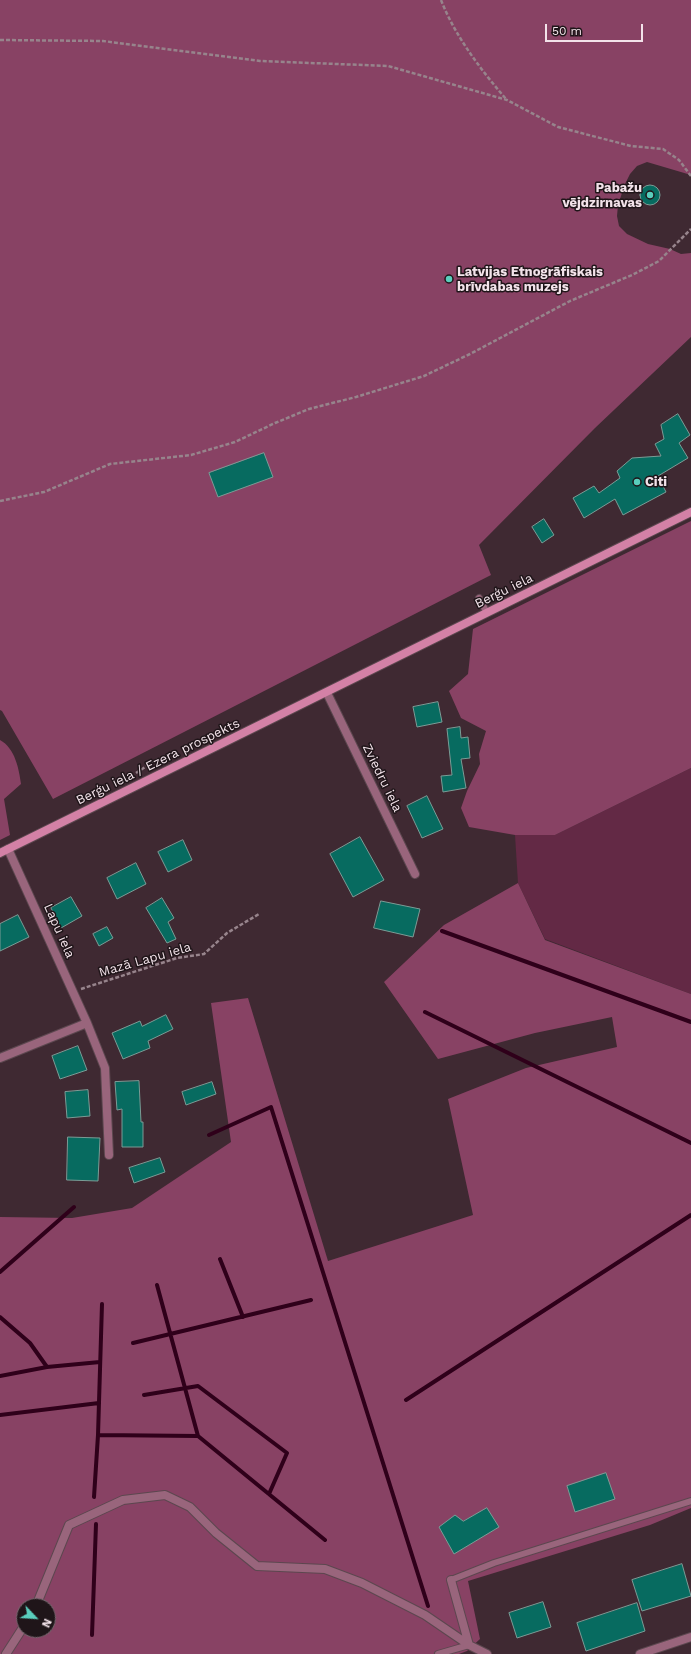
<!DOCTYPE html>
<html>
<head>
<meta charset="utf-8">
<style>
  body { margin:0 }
  #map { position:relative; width:691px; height:1654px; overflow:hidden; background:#3f2932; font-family:"Work Sans",sans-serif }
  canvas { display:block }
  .north { position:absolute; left:16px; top:1598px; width:40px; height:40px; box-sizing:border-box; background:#1f1519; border:1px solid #74676d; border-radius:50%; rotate:115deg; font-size:11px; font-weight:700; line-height:16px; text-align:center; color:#f3e3ea }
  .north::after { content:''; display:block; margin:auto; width:14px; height:18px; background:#5acebd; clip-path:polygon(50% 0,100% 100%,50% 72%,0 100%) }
  .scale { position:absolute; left:545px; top:24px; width:98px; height:18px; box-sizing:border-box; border:2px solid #f3e3ea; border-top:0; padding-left:5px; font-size:12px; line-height:14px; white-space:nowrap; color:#f3e3ea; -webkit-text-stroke:3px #1f1519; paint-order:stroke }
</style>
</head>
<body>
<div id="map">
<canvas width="691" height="1654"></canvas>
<div class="north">N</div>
<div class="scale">50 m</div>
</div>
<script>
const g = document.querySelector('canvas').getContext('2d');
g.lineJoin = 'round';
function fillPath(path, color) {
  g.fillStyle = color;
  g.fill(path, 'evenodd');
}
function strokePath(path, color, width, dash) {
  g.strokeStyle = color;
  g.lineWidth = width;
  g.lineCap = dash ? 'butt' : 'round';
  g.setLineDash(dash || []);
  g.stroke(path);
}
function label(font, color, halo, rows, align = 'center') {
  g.font = font + ' "Work Sans",sans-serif';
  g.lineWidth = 3;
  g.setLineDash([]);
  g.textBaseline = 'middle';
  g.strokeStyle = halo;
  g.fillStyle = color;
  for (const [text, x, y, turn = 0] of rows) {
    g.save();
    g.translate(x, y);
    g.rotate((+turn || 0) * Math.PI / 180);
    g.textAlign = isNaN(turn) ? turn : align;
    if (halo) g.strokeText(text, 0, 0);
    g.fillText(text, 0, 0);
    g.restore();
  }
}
const green = new Path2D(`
  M691,768V994L545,939L518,883L515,835H555Z`);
const forest = new Path2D(`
  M0,0H691V175L647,162L637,166L630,174L625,184L618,205L617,216L619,226L627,234L648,244L670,249L681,254L691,253V337L595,428L479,545L491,575L53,799L2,711L0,710Z
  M691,521V768L555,835H515L469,827L461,808L467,791L480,764L479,754L486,731L461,718L449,691L468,674L473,629Z
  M0,740C15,748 19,769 21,784L4,799L10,835L0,840Z
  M518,883L545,940L691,994V1508L650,1525L468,1581L480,1639L467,1651L459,1654H0V1217L72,1218L132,1208L231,1142L211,1003L248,998L328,1261L473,1215L448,1099L526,1068L617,1047L612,1017L535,1033L438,1059L384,982L444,925ZM24,1606H48V1630H24Z`);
const stream = new Path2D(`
  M442,931L691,1022
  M425,1012L691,1143
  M209,1135L271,1107L428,1606
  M220,1259L243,1317
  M0,1272L74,1207
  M157,1285L198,1436L325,1540
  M0,1317L30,1343L47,1367
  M133,1343L311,1300
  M0,1376L47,1367L100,1362
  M144,1395L198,1386L287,1453L269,1494
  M406,1400L691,1215
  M0,1415L99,1403
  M98,1435L198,1436
  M94,1497L98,1435L102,1304
  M92,1635L96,1524`);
const building = new Path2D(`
  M640 195a10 10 0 1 1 20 0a10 10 0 1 1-20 0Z
  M678,414L690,435L679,443L688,458L658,476L666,492L623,515L615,499L584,518L573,498L594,486L599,493L620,478L617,471L632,458L661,456L655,444L664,439L661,425Z
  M264,453L273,477L218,497L209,473Z
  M544,519L554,535L542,543L532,527Z
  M438,702L442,722L417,727L413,707Z
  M460,727L461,738L468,737L470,758L461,759L466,788L443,792L441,776L452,775L447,729Z
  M427,796L443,829L422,838L407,806Z
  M360,837L384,880L353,897L330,854Z
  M183,840L192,860L168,872L158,852Z
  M136,863L146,884L117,899L107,878Z
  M71,897L82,916L61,928L51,908Z
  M162,898L174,918L168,922L176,939L167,943L146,908Z
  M381,901L420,909L413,937L374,928Z
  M18,915L29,937L0,951V924Z
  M107,927L113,938L99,946L93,934Z
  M166,1015L173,1029L148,1041L150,1048L123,1059L112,1033L140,1021L142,1026Z
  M78,1046L87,1070L60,1079L52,1056Z
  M139,1081L141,1122H143V1147H122V1109L117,1110L115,1082Z
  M212,1082L216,1094L186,1105L182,1092Z
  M88,1090L90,1116L67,1118L65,1092Z
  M68,1137L100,1138L98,1181L67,1180Z
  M160,1158L165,1172L134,1183L129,1168Z
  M606,1473L615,1499L575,1512L567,1486Z
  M487,1508L499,1527L454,1554L439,1527L455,1515L463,1521Z
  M682,1564L691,1596L642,1611L632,1580Z
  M543,1602L551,1627L517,1638L509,1613Z
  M637,1603L645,1631L586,1651L577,1623Z`);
const path = new Path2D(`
  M441,0C455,36 481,70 506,99
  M0,40L103,41L260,61L388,66L507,100L558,127L631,146L663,149L679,160L691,176
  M0,501L44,492L110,464L191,455L235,442L275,423L309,409L356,397L424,376L470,354L570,301L632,275L659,261L691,229
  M136,773L156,760L170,756
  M81,989L177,958L204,954L227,933L259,914`);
const service = new Path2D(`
  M479,598L487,613
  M451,1580L494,1563L691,1501
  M438,1654L469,1645`);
const minor = new Path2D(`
  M327,693L415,874
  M8,849L87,1023L105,1068L109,1155
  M0,1058L87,1023
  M451,1580L469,1645L487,1654
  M36,1606L69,1525L123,1500L165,1495L190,1507L216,1533L257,1566L325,1569L362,1583L425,1615L469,1645
  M6,1654L24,1626
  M640,1654L691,1637`);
const secondary = new Path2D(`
  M0,853L691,512`);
const markers = [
  [650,195,4,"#5acebd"],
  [449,279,4,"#5acebd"],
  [637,482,4,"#5acebd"]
];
const poiNames = [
  ["Pabažu",642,188,"right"],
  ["vējdzirnavas",642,203,"right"],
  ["Latvijas Etnogrāfiskais",457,272],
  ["brīvdabas muzejs",457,287],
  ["Citi",645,482]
];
const streetNames = [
  ["Berģu iela",504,591,-26],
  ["Berģu iela / Ezera prospekts",158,762,-26],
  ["Zviedru iela",382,778,64],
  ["Lapu iela",59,931,66],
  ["Mazā Lapu iela",145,960,-16]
];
fillPath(green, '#632945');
fillPath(forest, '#884264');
strokePath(stream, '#2f001a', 4);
fillPath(building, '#076b60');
strokePath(building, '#7b9c96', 1);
strokePath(service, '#5c474f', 8);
strokePath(minor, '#5c474f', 10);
strokePath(secondary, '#5c474f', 10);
strokePath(path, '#97848c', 2.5, [4, 2]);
strokePath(service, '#99657c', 6);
strokePath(minor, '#99657c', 8);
strokePath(secondary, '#d381a6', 8);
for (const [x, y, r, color] of markers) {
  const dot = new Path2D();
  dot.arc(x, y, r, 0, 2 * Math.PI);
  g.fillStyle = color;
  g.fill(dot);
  strokePath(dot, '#1f1519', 1.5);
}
label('bold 13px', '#f3e3ea', '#1f1519', poiNames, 'left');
label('13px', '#f3e3ea', '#1f1519', streetNames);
</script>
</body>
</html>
